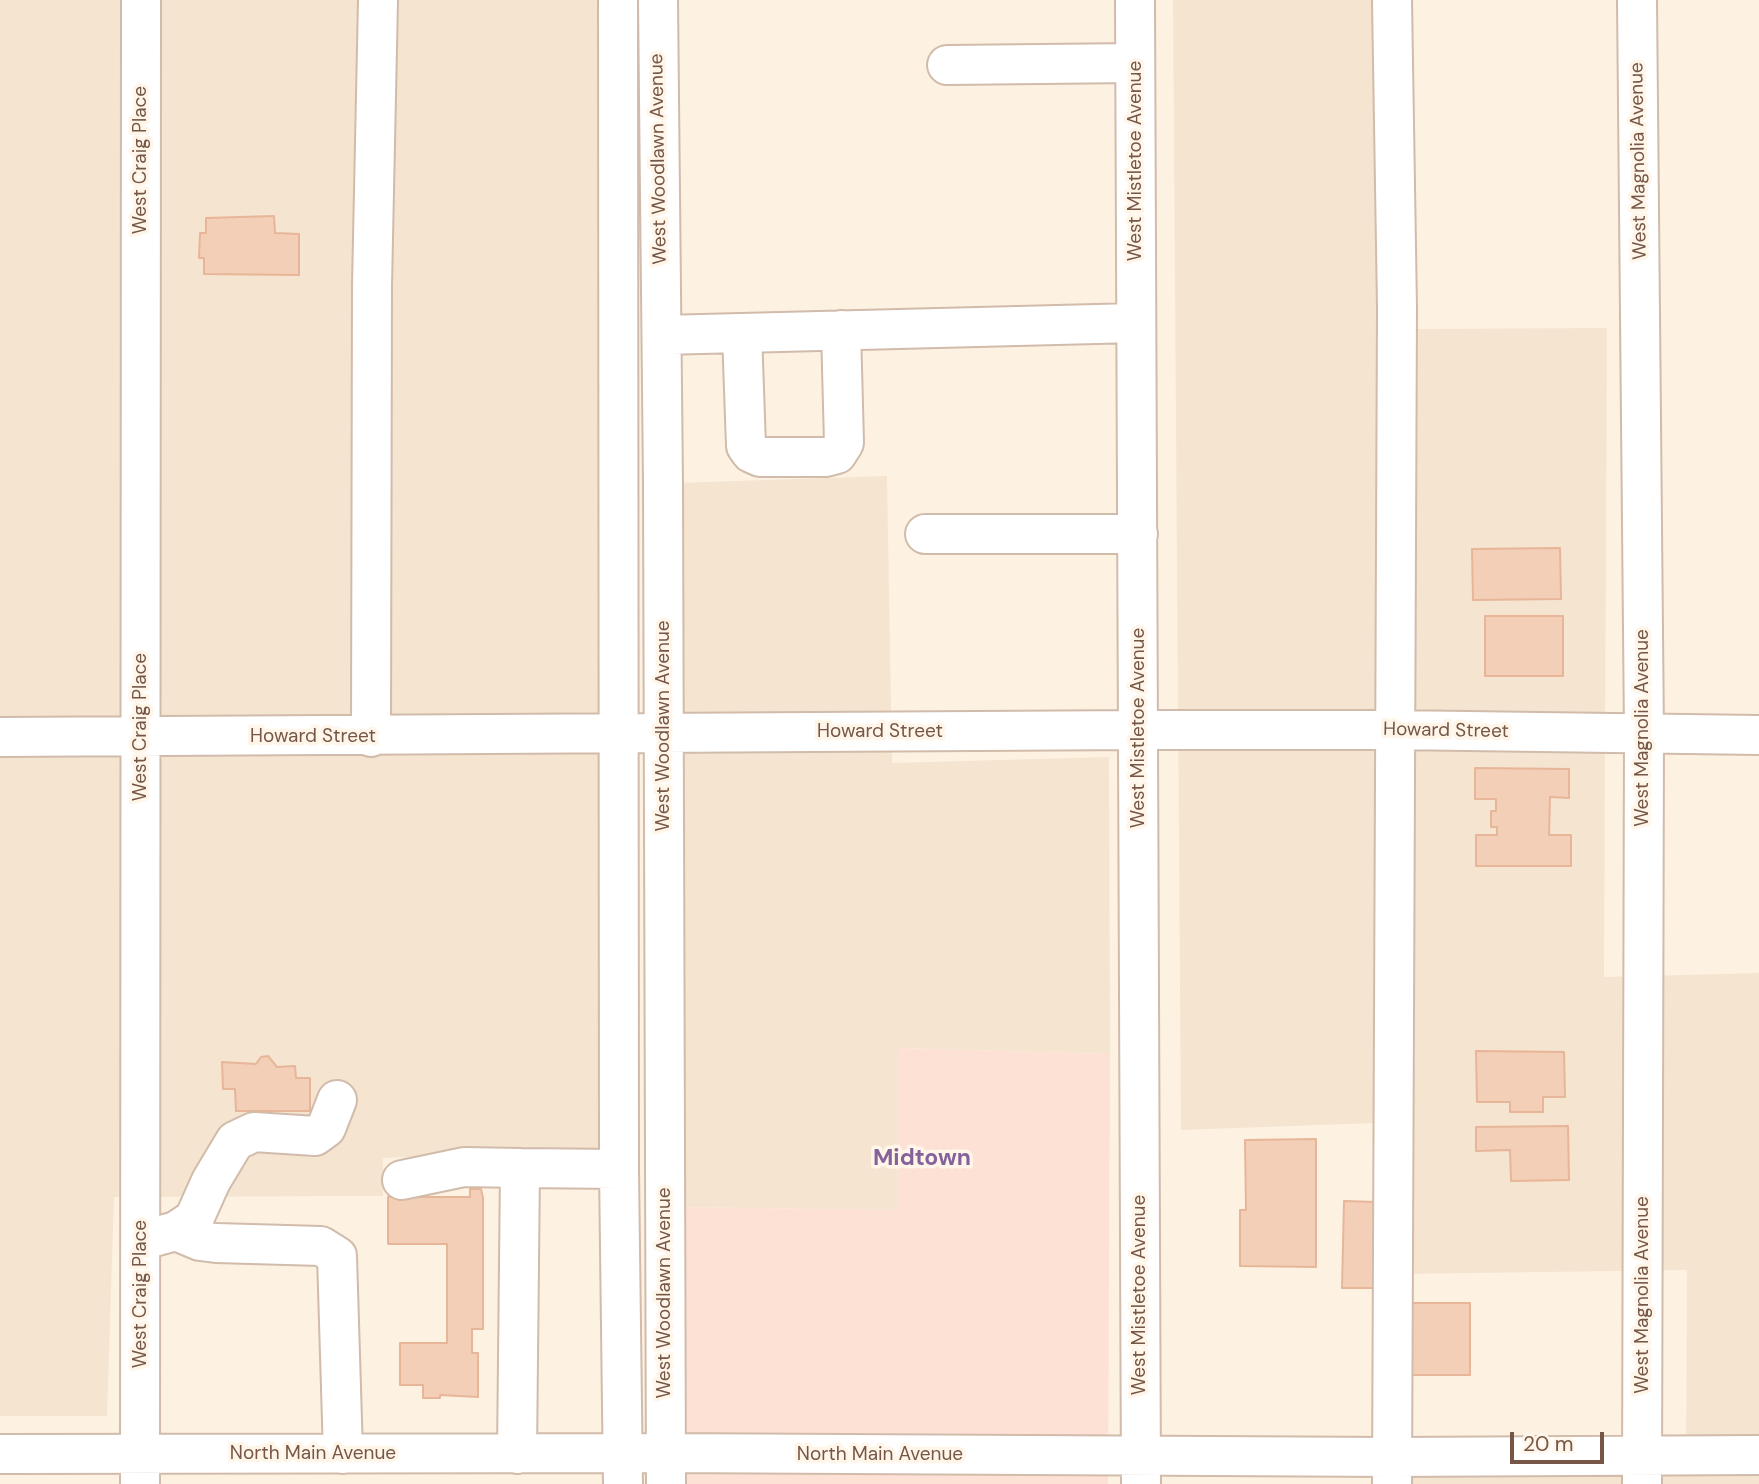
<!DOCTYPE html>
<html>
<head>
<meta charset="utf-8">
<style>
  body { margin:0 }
  #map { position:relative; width:1759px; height:1484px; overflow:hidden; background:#fdf2e2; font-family:"DM Sans",sans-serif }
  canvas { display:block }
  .scale { position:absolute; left:1510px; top:1432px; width:94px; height:32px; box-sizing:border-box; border:4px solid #765747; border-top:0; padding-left:9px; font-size:21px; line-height:24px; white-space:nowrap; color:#765747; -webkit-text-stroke:5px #fff6e9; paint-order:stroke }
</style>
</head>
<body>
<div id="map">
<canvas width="1759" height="1484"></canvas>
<div class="scale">20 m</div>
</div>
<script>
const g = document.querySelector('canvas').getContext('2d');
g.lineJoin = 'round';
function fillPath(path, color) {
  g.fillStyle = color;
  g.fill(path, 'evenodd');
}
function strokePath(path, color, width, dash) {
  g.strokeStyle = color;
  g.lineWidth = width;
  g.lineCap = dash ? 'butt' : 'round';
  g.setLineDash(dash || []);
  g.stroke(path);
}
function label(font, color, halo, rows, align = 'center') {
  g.font = font + ' "DM Sans",sans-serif';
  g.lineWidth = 7;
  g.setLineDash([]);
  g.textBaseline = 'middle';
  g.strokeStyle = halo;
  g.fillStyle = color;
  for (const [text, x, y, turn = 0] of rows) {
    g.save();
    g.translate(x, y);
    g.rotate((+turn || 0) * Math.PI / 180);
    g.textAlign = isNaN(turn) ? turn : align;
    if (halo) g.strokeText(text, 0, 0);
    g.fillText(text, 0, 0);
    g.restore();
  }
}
const residential = new Path2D(`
  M0,0H600L607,1152L383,1158V1196L114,1197L107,1416H0Z
  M1173,0H1409L1410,329L1607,328L1604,977L1759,973V1484H1387V1472H1686L1687,1270L1403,1274L1405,1122L1181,1130Z
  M887,476L892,763L1109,757L1110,1054L899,1048L897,1210L678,1207L676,483Z`);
const commercial = new Path2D(`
  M898,1048L1110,1054L1108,1484H677L678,1207L897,1210Z`);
const building = new Path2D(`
  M274,216L275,233L299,234V275L204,274V258H199L200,233H206V218Z
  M1560,548L1561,599L1473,600L1472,549Z
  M1485,616H1563V676H1485Z
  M1475,768L1569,769V798L1550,797L1549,835H1571V866H1476V835H1497V827H1491V811H1496V799H1475Z
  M1476,1051L1564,1052L1565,1097H1543V1112H1510V1102H1477Z
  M268,1056L277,1067L295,1066L296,1078H310V1111H236L235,1089H223L222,1062L256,1064L261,1057Z
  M1568,1126L1569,1180L1511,1181L1510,1150L1476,1151V1127Z
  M1316,1139V1267L1240,1266V1210H1246L1245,1140Z
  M470,1189H481L483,1198V1329H472V1353H478V1397L440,1395V1398H423V1385H400V1343H447V1244H388V1197H470Z
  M1344,1201L1376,1202L1375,1288H1342Z
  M1410,1303H1470V1375H1410Z`);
const minor = new Path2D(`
  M618,0L619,1169L623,1484
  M658,0L663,484L666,1484
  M1135,0L1141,1484
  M1392,0L1397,308L1392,1484
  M1637,0L1644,734L1642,1484
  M947,65L1135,63
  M742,333L746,446L751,453L760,457H826L837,454L844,443L841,330
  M662,335L1136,323
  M925,534H1138
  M0,737L1139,730H1394L1759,735
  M371,737L372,286L378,0
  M402,1180L464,1167L520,1168
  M176,1231L200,1241L216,1243L321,1246L337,1256L343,1454
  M154,1237L176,1231L194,1219L211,1181L235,1141L254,1132L315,1136L326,1128L337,1100
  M0,1454L666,1453L1392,1457L1759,1455
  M517,1454L520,1168L619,1169
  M140,1484L141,0`);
const streetNames = [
  ["West Woodlawn Avenue",659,159,-91],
  ["West Craig Place",141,160,-90],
  ["West Mistletoe Avenue",1136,161,-90],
  ["West Magnolia Avenue",1639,161,-91],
  ["West Woodlawn Avenue",664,726,-90],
  ["West Craig Place",141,727,-90],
  ["West Mistletoe Avenue",1139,728,-90],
  ["West Magnolia Avenue",1643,728,-90],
  ["Howard Street",1446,731,1],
  ["Howard Street",880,732],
  ["Howard Street",313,737],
  ["West Woodlawn Avenue",665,1293,-90],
  ["West Craig Place",141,1294,-90],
  ["West Mistletoe Avenue",1140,1295,-90],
  ["West Magnolia Avenue",1643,1295,-90],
  ["North Main Avenue",313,1454],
  ["North Main Avenue",880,1455]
];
const quarterNames = [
  ["Midtown",922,1159]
];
fillPath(residential, '#f5e4d0');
fillPath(commercial, '#fee1d5');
fillPath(building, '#f4cfb8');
strokePath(building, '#e7b598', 2);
strokePath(minor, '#d1bbab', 42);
strokePath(minor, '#fff', 38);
label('19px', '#765747', '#fff6e9', streetNames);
label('bold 23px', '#86629a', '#fff6e9', quarterNames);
</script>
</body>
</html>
